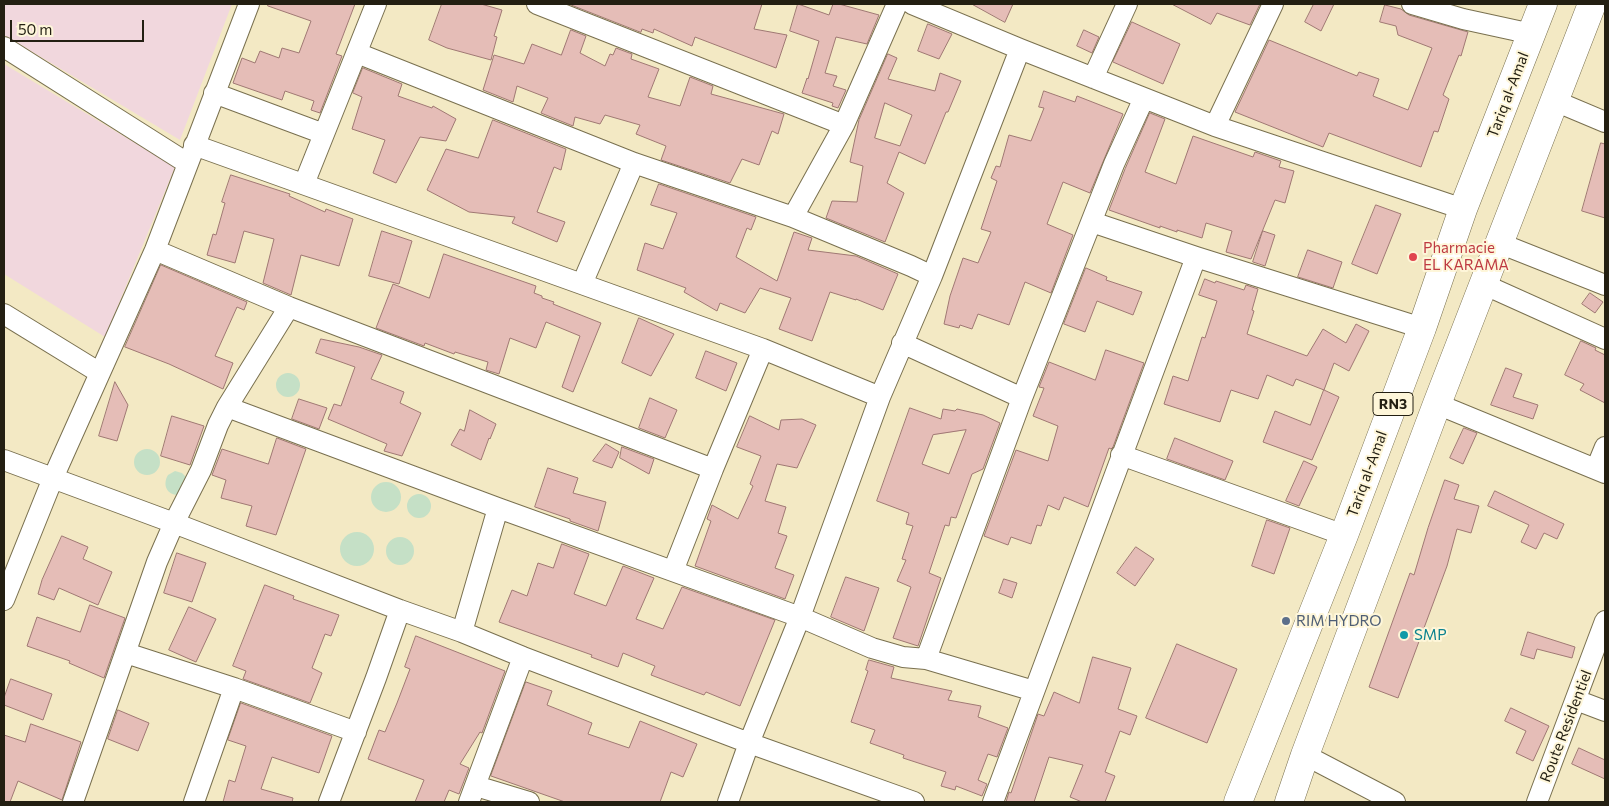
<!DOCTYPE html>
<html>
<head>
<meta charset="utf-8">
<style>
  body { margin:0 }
  #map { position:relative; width:1609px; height:806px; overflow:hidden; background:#f3e9c4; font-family:Commissioner,sans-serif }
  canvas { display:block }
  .frame { position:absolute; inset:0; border:5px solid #231f12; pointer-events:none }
  .scale { position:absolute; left:10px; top:20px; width:134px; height:22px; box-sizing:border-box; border:2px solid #231f12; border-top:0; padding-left:6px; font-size:15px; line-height:18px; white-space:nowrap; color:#231f12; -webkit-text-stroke:4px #fef6d9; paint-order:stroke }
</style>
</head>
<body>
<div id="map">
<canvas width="1609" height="806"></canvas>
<div class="frame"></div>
<div class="scale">50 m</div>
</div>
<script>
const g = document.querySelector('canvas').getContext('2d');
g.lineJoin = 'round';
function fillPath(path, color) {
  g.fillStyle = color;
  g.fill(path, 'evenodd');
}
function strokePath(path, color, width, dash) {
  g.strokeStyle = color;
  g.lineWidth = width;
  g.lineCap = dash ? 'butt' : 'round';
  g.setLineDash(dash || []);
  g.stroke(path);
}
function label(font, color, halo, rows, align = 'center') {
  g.font = font + ' Commissioner,sans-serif';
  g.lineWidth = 4;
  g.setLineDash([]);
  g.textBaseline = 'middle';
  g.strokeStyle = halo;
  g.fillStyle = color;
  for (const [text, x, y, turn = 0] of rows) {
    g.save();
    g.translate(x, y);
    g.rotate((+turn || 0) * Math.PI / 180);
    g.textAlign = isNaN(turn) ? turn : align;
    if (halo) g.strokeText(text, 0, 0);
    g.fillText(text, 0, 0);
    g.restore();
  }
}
const education = new Path2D(`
  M4,4H232L180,140L4,35Z
  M4,64L175,167L105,337L4,274Z`);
const green = new Path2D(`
  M276 385a12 12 0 1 1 24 0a12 12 0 1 1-24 0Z
  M134 462a13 13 0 1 1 26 0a13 13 0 1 1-26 0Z
  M175,471L182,473L188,479L180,495C167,496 162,485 168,475Z
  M371 497a15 15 0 1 1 30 0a15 15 0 1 1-30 0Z
  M407 506a12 12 0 1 1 24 0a12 12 0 1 1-24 0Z
  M340 549a17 17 0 1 1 34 0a17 17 0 1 1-34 0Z
  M386 551a14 14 0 1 1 28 0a14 14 0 1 1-28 0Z`);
const building = new Path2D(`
  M268,4H355L336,54L342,56L320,113L311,110L314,101L285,91L282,100L233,83L242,58L255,63L260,51L279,58L282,48L299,53L311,21L268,6Z
  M442,4H481L502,10L494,36L497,37L491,60L447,48L429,40Z
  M569,4H762L754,29L787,35L776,68L695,37L692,46L654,29L653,33L642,29L641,32Z
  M798,4L829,15L833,4H839L879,15L867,44L836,37L825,73L837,76L833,86L846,90L838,108L832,106L833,103L802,93L807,78L808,79L819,41L790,31Z
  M972,4H1013L1005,22Z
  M1172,4H1260L1250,25L1217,13L1211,24Z
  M1314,4H1334L1321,31L1305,22Z
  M1385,5L1401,9L1409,15L1468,32L1461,56L1459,55L1443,95L1449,99L1438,132L1434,131L1421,167L1329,133L1323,147L1235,112L1269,40L1357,76L1359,72L1379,79L1373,96L1408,110L1432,48L1398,35L1396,26L1380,22Z
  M1132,22L1180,44L1163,84L1113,62Z
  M928,24L952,34L939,59L918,51Z
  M571,30L586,36L580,53L605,66L610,54L613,55L616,48L632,54L631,59L659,69L648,97L680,106L690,77L713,86L711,94L784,114L778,134L772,131L759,165L742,159L730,183L661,160L666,146L636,134L640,125L605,115L600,124L575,117L573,126L541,113L548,98L517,86L513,102L483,90L494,55L524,64L532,44L561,55Z
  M1084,30L1099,37L1092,53L1077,46Z
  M888,54L897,58L888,79L935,91L940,73L961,81L948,112H946L925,164L899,152L887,183L904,193L885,242L826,218L832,201L857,202L863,166L850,162L859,120ZM885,103L912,115L900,146L875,138Z
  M363,68L402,84L398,96L432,108L433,106L456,119L446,141L420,137L396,183L373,173L385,140L352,129L362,97L353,93Z
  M1044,91L1075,102L1077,96L1123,114L1090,193L1063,182L1047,224L1073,235L1051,293L1025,282L1009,325L978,314L972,329L960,325L959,328L944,324L950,296L963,258L978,263L991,232L981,229L997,181L991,178L996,166L1000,167L1009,135L1031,141L1044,108L1039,107Z
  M1150,113L1165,119L1145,172L1176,184L1193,136L1253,157L1255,152L1281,161L1279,167L1294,171L1285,203L1275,200L1251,259L1226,252L1232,231L1206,223L1202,238L1177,230V232L1160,226V228L1109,210L1125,169Z
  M493,120L566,149L561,170L554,167L537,212L565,222L557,242L512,223L515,217L469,212L427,190L446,149L478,158Z
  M1601,143L1605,144V218L1582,211Z
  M231,175L290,194L289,196L325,212L326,209L353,219L339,266L301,255L291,295L263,283L274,239L244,231L235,263L207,255L213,234L216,235L225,203L222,202Z
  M659,184L756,217L751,230L747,228L736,257L777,281L794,232L812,238L808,250L856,256L898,274L883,310L856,299V300L830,292L812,341L779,329L791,298L760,288L745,313L720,303L717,311L684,292L686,288L637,270L645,243L663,249L677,213L651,205Z
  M1376,205L1401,214L1377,274L1352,264Z
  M382,231L412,241L399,284L369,276Z
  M1263,231L1275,235L1265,266L1253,262Z
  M1308,250L1342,262L1333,288L1298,277Z
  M444,254L536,286L534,293L542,296V298L554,302L553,304L601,323L573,392L562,387L580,336L546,322L536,348L510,338L499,374L486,370L488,362L455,352L454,354L425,343L424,346L376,328L393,284L429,298Z
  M161,265L247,302L244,310L237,307L215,356L233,363L223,389L169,364L125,347Z
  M1086,268L1107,277L1106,280L1142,292L1133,315L1097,301L1085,332L1064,324Z
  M1205,279L1215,283L1216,281L1244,290L1246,285L1258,289L1252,310L1254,311L1247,334L1307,356L1323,329L1346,343L1356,324L1369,331L1349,371L1334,363L1324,390L1296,379L1293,386L1267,375L1258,399L1231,390L1220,422L1164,404L1173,376L1188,381L1202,337L1205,338L1217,301L1199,295Z
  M1590,293L1603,302L1595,313L1582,304Z
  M639,318L674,334L651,376L622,363Z
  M321,339L359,347L382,355L371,379L404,392L400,403L421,413L402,456L384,451L387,444L328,419L334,404L341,406L355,367L316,353Z
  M1581,341L1596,348L1595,350L1605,355V403L1580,390L1584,384L1565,375Z
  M1106,350L1144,363L1113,447L1111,449L1109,448L1088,507L1064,497L1059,510L1048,505L1041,526L1037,525L1031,544L1011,537L1008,545L984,536L1016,450L1048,461L1058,426L1033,416L1044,388L1039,387L1049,362L1095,380Z
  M706,351L737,363L726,391L696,378Z
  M1506,368L1522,374L1513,397L1538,405L1533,419L1491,405Z
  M115,382L128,405L117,441L99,436Z
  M1324,390L1339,397L1312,460L1263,442L1275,411L1310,425Z
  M650,398L677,410L665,438L639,428Z
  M299,399L327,408L319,429L292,419Z
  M910,408L941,419L943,409L955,411L957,409L983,415L1000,423L983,469L972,474L956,518L951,517L949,526L945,525L929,573L941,578L918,646L893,638L911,587L897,581L906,560L902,559L913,526L906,524L909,513L877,501ZM966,430L949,474L922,464L933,435Z
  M470,410L496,424L490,439L489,438L481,460L451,445L460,429L464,431Z
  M172,416L204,426L190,465L161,456Z
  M750,416L779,430L781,420L802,419L816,425L797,468L777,464L765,501L786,507L778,533L787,536L775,568L794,575L785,599L695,566L711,521L707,519L712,505L738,519L753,486L750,484L761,456L737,447Z
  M1464,428L1477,433L1463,464L1450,458Z
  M277,438L306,449L276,535L246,526L252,506L221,498L226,480L212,475L222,449L268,464Z
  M1175,438L1233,461L1225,480L1167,459Z
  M606,444L619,452L612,468L593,461Z
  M622,447L654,459L649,474L620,458Z
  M1304,461L1317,467L1299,506L1286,501Z
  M548,468L578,478L573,493L606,502L598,531L570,521V519L535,507Z
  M1445,480L1459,485L1454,499L1479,506L1471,533L1457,529L1447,566L1398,698L1369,687L1410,573L1414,575L1428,528Z
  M1495,491L1564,524L1557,539L1544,533L1536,549L1521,542L1529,525L1488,506Z
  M1267,520L1290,528L1274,574L1252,566Z
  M62,536L88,547L83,559L112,572L98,605L59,588L54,600L38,594L42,580Z
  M562,544L589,554L574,594L606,606L623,566L654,578L636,619L663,629L682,587L775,620L740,706L706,692L704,695L651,675L655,666L623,653L618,667L591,657L592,655L499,622L512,590L527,596L538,563L553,568Z
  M1136,547L1154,559L1135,586L1117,573Z
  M177,553L206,563L192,602L164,593Z
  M846,577L879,588L864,631L831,617Z
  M1004,579L1017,583L1012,598L999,593Z
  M265,585L294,596L293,599L339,615L331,636L325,634L312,668L322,673L310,703L243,679L246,671L233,666Z
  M90,605L125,618L104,678L69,663L70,661L27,646L37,617L80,632Z
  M189,607L216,619L196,662L169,650Z
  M1528,632L1575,647L1572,658L1537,649L1534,659L1521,655Z
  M416,636L505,671L482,733L480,732L460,764L469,768L459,794L449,790L444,802H415L424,780L368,759L379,730L385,732L397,703L410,669L405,667Z
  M1177,644L1237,669L1207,743L1146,718Z
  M1093,657L1131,668L1118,709L1137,716L1130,735L1120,731L1105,772L1115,776L1105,802H1082L1070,797L1083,765L1049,757L1034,802H1006L1009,792L1011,793L1038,714L1044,716L1054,692L1079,703Z
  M869,660L894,667L891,678L952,691L948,700L981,706L978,717L1008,728L997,757L988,754L978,780L987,784L982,796L956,786L955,790L941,786L946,772L903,758L904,755L870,743L875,730L851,722L868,671L866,670Z
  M11,679L52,694L43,720L4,705V698Z
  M526,682L552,691L547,705L592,723L588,734L629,748L640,721L697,744L683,777L671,772L660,802H565L491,776Z
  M241,703L332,736L319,773L272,757L261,789L293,798L292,802H223L229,780L235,782L246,746L228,740Z
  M1511,708L1549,726L1533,761L1516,753L1526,731L1505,721Z
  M118,710L149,723L138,751L108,739Z
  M31,724L81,742L62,800L18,781L10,802H4V735L25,742Z
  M1579,748L1605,760V779L1572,764Z`);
const minor = new Path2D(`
  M537,4L844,125L897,4
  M912,4L1020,49L1215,126L1463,209
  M1412,4L1463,19L1532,34
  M4,47L187,163
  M357,53L634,163L793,217L911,266L932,276
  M1093,78L1127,4
  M214,93L324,134
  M1555,101L1605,122
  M1215,126L1273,4
  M194,145L763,349L880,397
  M304,184L376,4
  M793,217L844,125
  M1092,222L1196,257L1422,328
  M1499,243L1605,285
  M155,250L289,307L713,469L763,349
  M582,284L634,163
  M1482,286L1494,289L1605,339
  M4,314L100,373
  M902,343L1022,398
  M1437,404L1605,473
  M227,407L498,508L800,617L872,648L903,657L926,659L1034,691
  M1121,455L1344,535
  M4,460L174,523L400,610L462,632L523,657L749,743L914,802
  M1596,469L1605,447
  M673,571L713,469
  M4,600L53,478L155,250L249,4
  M462,632L498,508
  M126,653L234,688L356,732
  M926,659L1022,398L1114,164L1144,98
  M1576,700L1605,711
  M1305,755L1395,802
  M476,786L529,802
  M73,802L157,562L174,523L201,470L218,425L227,407L289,307
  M194,802L234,688
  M329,802L376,678L400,610
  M469,802L523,657
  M728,802L749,743L800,617L880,397L932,276L1020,49
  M993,802L1196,257
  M1537,802L1605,621`);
const highway = new Path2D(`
  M1238,802L1344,535L1422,328L1463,209L1543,4
  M1289,802L1305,755L1437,404L1592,4`);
const markers = [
  [1413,257,5,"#e0444e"],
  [1286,621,5,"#5c6f8a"],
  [1404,635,5,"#0f9aa8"]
];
const shields = [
  [1393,404,40]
];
const shieldNames = [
  ["RN3",1393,404]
];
const streetNames = [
  ["Tariq al-Amal",1508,95,-69],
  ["Tariq al-Amal",1367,474,-70],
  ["Route Residentiel",1566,726,-69]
];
const healthNames = [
  ["Pharmacie",1423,248],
  ["EL KARAMA",1423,265]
];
const serviceNames = [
  ["RIM HYDRO",1296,621]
];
const cultureNames = [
  ["SMP",1414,635]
];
fillPath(education, '#f1d7dd');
fillPath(green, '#c5e0c6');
fillPath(building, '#e5bdb7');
strokePath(building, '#9f7873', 1);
strokePath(minor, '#79704f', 22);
strokePath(highway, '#79704f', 29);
strokePath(minor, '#fff', 20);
strokePath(highway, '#fff', 28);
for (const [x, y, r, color] of markers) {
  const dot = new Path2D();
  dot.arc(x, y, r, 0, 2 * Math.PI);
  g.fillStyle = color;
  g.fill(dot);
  strokePath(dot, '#fef6d9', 2);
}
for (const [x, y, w] of shields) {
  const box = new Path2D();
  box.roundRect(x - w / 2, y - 11.5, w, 23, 4);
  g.fillStyle = '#fef6d9';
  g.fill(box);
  strokePath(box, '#231f12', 1);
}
label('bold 14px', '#231f12', null, shieldNames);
label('15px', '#231f12', '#fef6d9', streetNames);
label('15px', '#be3a42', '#fef6d9', healthNames, 'left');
label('15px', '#4e5e75', '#fef6d9', serviceNames, 'left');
label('15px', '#0d838f', '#fef6d9', cultureNames, 'left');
</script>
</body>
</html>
